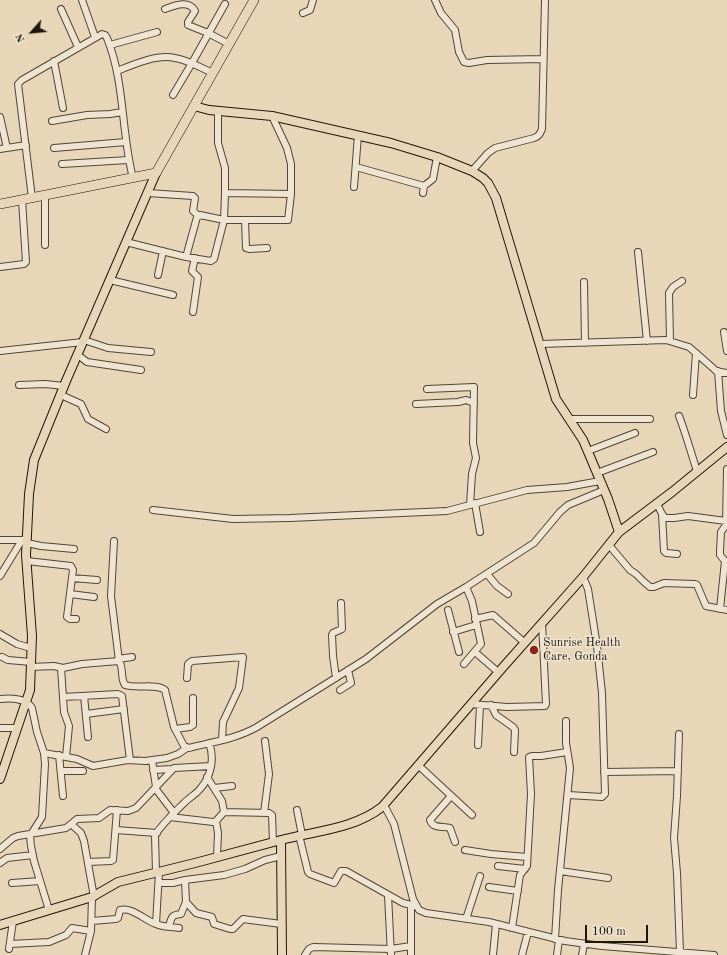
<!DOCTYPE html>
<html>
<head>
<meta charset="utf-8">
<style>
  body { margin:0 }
  #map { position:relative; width:727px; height:955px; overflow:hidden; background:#e7d6b8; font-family:"Old Standard TT",serif }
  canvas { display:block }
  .north { position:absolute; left:12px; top:12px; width:40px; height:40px; -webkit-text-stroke:3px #efe4d1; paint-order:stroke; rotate:243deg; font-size:11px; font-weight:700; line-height:16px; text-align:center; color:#1f160a }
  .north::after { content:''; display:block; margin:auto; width:14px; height:18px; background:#1f160a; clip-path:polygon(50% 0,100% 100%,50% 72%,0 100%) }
  .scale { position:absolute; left:585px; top:925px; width:63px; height:18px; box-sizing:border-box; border:2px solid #1f160a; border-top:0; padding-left:5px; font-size:12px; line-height:14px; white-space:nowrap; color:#1f160a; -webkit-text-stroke:3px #efe4d1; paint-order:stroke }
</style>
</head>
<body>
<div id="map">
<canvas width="727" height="955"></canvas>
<div class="north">N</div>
<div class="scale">100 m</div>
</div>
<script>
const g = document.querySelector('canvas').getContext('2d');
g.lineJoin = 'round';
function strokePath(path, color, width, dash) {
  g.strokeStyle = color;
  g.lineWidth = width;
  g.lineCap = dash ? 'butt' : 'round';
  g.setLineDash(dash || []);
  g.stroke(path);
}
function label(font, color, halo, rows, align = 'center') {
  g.font = font + ' "Old Standard TT",serif';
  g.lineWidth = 3;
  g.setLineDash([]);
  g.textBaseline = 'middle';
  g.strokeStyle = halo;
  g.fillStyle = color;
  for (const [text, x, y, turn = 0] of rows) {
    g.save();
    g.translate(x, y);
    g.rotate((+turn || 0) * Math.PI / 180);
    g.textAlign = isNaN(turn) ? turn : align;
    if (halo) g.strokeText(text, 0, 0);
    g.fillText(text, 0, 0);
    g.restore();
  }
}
const minor = new Path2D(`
  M82,0L95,37
  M435,0L441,13L455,30L459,52L464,62L469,63L487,60L543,59
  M61,9L78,47
  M165,9C176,5 189,0 195,11L188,22V25L208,33L229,44
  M303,13L310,10L313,0
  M110,45L157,32
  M54,61L63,108
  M117,71C134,64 157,54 175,58C188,60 201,68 213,73
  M173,95L192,63L225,4
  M0,117L7,148
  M52,121L87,115L110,114L122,112
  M54,148L126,142
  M0,149L26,145
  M62,164L128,160
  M356,167L424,186
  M472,171L488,153L495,148L534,138C539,136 540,134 542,129L545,0
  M354,187L358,135
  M148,193L193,196L195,198L193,211L199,216
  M225,193L291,194
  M423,193L424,186L433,179L437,157
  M45,195V245
  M32,198L18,84L22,80L102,34L105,35L107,38C125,82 121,132 133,178
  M245,220L246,248L249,249L267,248
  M126,242L186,257L211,261L214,259L224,220H288L291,194V164L287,148L272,116
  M638,252L647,341
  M186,257L197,217L200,215L224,220L225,193V168L218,143V110
  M0,267L24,264L26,262L22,200
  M158,275L163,251
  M110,280L173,295
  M584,282L585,343
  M193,312L198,277L192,271L195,258
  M724,332L727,351
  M84,340L108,348L151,352
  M670,341L669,293L673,287L682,281
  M540,344L666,340L689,347L713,368L716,371L727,373
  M0,351L83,342
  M78,355L87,362L141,370
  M718,371L721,411L727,435
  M19,385L45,384L64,386
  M427,389L474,387L473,443L476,458L472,474L470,505
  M61,395L81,404L88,419L106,429
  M693,395L696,353
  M416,404L458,402L466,400L474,403
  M679,416C686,434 691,453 697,471
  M570,419H650
  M588,451L635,433
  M597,473L653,452
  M475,503L480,532
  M657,504L662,514L665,518H674L688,516L726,521
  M153,510L233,519L290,518L447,511L527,490L567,487L600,481
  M662,514L664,551L666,553L677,554
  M0,540H25
  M114,541L111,596L119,661
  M27,543L41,546L74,549
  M609,545L630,570L636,574L643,581L650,587H654L664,583L695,584L697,585L706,606L727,610
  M27,561L71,566L73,570L67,617L70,619H76
  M487,574L497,586L508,594
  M0,576L22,540
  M72,578L97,580
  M70,594L94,597
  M720,609L725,561L720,555V551L721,532L726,525L727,469
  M448,610L459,652
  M475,619L493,615L525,643
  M453,632L476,625
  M0,634L17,644L31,648
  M475,652L498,672
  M2,657L8,660L31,662
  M118,659L132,657
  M464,664L481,644L472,601L466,587
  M31,667L54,666L63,668L82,664L119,661C124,668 120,678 125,685C137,689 157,683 165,690L174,727L184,746L189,748C212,742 236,739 257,727L366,659L437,604L466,587L534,543L560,512L568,505L604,490
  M61,668L64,712L69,726L66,757
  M187,678L188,664L192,661L243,657L239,688L223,722L222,740
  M336,678L333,656L332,635L333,633L342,629L341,603
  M340,690L351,683L348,670
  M84,696L88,737
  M63,697L118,694L122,696L130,760
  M0,699C10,698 26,698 32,708L37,732L44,753L45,764L42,817L30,836L31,846L34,861L49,910
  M471,704L507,707L545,706L546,704L542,623
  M491,705L496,715L513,727L515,730L514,752
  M86,714L124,709
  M0,728H17
  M175,729L190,727L193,725V698
  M679,734L677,796L674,838L677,873L680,952
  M478,745L480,705
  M44,753L77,759L93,766L128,760L145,761L167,758L178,754L187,748
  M59,755L63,796
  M152,760L156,787
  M418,765L472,815
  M153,770L172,769
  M61,771H83
  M604,772L678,771
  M207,777L222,801L224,812
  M155,788L174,813
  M214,788L232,786
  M568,795L602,797L605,794L602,693L597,646L588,589L583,577
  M451,796L430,820C433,829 442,826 450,828L455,842
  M384,805L394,824L413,899L419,910L426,913L489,922L565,941L602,946L714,955
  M297,810L302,835
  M264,813L269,774L265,741
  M170,817L213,822L216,821L224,812L269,813L272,815L273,842
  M216,821L218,833L217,857
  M71,824L81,833L84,841L94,897
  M116,830L157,833
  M299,835L308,872L310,874L334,883L341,871H346L403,903L416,906
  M0,849L13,838L18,836L66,828L77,819L99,818L110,810L128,811L136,808L174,768L211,766
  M465,850L491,854L527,857
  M88,862L111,861L113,860L117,810
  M0,863L7,858L33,855
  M498,866L525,869
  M560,871L608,878
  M156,873L155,835C163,823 174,813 184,803C189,798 196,794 200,789C211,777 215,758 209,743
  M185,880L186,902L196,913L212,917L214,924L230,929H233L243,919L281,924
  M12,883L40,881
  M159,883H173L185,880L224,875L245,869L265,860L281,856
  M489,887L518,891
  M388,895L391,955
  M411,905V955
  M466,919L480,876
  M92,921L116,919L118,918L120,910C133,907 144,920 156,924C163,927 171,927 179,928
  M156,924L159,872
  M169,926C172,917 171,915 181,914L186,902
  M512,928L520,875L527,866L531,794L529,757L532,756H541L567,752
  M555,939L558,890L570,768L566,743V721
  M10,944L49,942L66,935L72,928L91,931
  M9,949L13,921
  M85,955L91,931L92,897
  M305,955L309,949L313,947L391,949L411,946
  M493,955L496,924
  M522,955L528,932
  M557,955L559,940
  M582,955L584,944`);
const major = new Path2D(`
  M194,106L209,110L272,116L391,143L437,157L472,171L483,178L488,183L496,198L556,399L583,440L608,499L619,532
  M0,779L30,690L32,636L26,555L29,494L34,460L66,381L156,173
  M0,925L92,897L118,882L195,863L281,840
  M282,955L281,840C315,831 354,829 382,807L504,666L583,577L619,532L672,492L727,447`);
const highway = new Path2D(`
  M0,204L156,173L254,0`);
const markers = [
  [534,650,5,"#8f2418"]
];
const poiNames = [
  ["Sunrise Health",543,643],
  ["Care, Gonda",543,657]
];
strokePath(minor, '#514636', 8);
strokePath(major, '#1f160a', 10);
strokePath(highway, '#1f160a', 10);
strokePath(minor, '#efe4d1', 6);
strokePath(major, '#e7d6b8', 8);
strokePath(highway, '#e7d6b8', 9);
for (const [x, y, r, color] of markers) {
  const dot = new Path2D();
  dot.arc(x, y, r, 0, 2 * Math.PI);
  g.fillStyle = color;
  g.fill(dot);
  strokePath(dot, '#efe4d1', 1.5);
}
label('12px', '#1f160a', '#efe4d1', poiNames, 'left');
</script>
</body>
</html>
